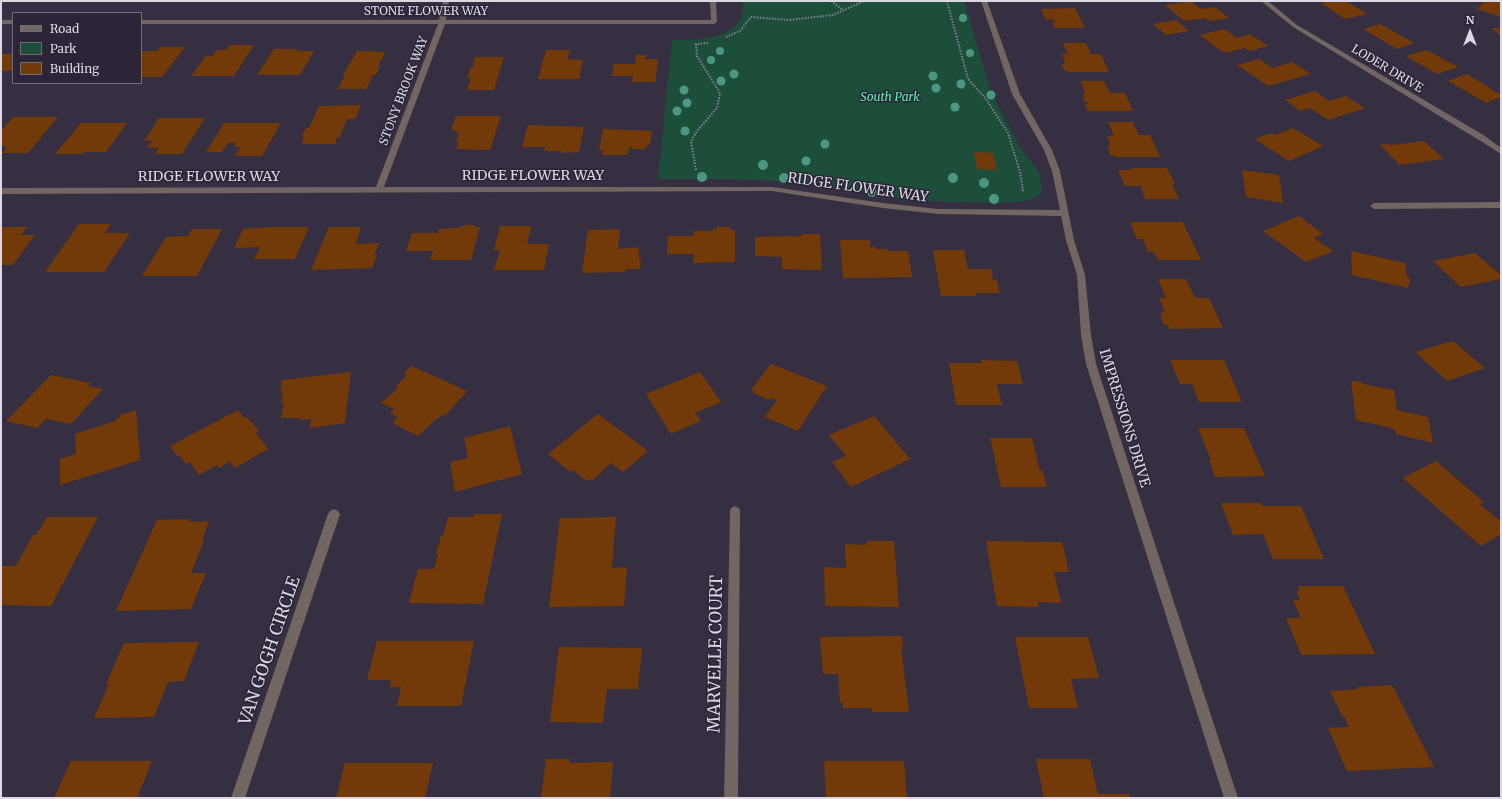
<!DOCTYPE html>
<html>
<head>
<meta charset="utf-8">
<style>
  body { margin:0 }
  #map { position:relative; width:1502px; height:799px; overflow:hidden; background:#362e41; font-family:Merriweather,serif }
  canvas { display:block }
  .frame { position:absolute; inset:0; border:2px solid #dbd7e3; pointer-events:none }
  .legend { position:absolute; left:12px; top:12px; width:130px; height:72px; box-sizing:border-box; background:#2b2537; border:1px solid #716c7c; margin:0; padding:5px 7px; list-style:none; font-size:12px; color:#dbd7e3 }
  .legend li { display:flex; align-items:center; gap:8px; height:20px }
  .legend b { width:20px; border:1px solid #716c7c }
  .north { position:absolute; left:1450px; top:12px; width:40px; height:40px; -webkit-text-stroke:3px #2b2537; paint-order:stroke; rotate:0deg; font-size:11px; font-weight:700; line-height:16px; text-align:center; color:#dbd7e3 }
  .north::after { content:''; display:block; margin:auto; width:14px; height:18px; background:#dbd7e3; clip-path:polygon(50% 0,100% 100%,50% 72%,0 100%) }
</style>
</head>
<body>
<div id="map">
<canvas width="1502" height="799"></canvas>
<div class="frame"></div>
<ul class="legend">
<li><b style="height:5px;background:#716662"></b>Road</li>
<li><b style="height:11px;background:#1d4e3a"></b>Park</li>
<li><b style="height:11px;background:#733a09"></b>Building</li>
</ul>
<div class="north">N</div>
</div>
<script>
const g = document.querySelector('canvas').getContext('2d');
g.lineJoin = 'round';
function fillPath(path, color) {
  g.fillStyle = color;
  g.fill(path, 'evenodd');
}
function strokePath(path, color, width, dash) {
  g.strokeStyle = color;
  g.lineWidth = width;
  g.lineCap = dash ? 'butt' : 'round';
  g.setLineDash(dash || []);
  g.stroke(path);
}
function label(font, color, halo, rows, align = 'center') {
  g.font = font + ' Merriweather,serif';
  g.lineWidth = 3;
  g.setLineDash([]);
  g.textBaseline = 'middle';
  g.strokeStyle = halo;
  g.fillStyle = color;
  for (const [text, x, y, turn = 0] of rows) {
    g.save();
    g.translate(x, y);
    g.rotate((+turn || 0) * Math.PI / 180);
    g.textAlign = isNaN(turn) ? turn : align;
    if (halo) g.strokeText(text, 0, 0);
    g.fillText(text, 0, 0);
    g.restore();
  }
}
const green = new Path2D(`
  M740,1H964L991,92L1020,147L1039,172L1042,190L1040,195L1027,201L999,203L950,202L904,199L795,182L726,179H658L672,40C697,41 746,39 743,4Z`);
const building = new Path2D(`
  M1191,1L1201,9L1215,7L1229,18L1209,21L1205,18L1184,21L1165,5Z
  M1332,1H1346L1367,14L1345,19L1321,3Z
  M1485,1H1501V17L1477,9Z
  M1075,8L1085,28H1055L1052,23H1055L1053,19L1046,20L1041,9Z
  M1176,20L1189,31L1166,35L1153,24Z
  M1380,24L1414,43L1397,49L1363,29Z
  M1492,28H1501V37Z
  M1224,29L1237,38L1250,34L1268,46L1250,51L1244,48L1226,53L1218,49L1200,35Z
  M1063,43H1086L1091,54H1101L1109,72H1067L1066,70H1064L1062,64H1065L1064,62H1065L1062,54H1068Z
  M230,45H254L234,76H191L206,56H213L216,50H226Z
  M161,47H185L162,77H141V51H157Z
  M274,49H298L297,51H314L300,75H257Z
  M546,50H570L567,59L583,60L579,79H538Z
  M1427,50L1458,67L1437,74L1406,56Z
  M13,51V71H2L3,69H1V54H10Z
  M357,51L385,52L382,60L378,62H380L378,66H380L376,75H373L366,89H338L345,75H343Z
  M636,55H646L645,59H658L655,82H632L633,76H612L614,64H635Z
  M475,57H504L494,90H467L471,78H467L471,67H474V65H473Z
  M1259,59L1272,68L1292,62L1311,74L1268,86L1237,65Z
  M1467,74L1501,95V97L1486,103L1448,81Z
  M1081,81H1104L1110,93H1125L1133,111H1088L1085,104H1088V102H1085L1083,96H1084L1083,93H1085Z
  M1315,91L1329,101L1346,96L1365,108L1328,120L1310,108L1300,111L1285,100Z
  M361,105L355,119H347L340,137H337L335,144H302L304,136L301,137L306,128H309L319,106Z
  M456,116H501L490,150L456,149L459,141H456L459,133H456L458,131L451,130Z
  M13,117H58L28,153H2L7,146H1V131Z
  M159,118H205L182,154H155L159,148H147L152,141H144Z
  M1108,122H1133L1139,135H1150L1160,157H1114L1113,155H1110L1108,148H1109L1108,145H1111L1107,136H1114Z
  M81,123H127L106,152H85L83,154H55Z
  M224,123H281L262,156H235L240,147H234L236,143H228L222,152H206Z
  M528,125L584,127L579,152L561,153V151H544L545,147H523V146H522Z
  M1293,128L1323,146L1289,161L1255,139L1271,133L1275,135Z
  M603,129L652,131L650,144H648L647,147H645V149H632V147H629L628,155H602L603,150H599Z
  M1424,141L1444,159L1400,165L1380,145L1383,144L1392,145Z
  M974,152L993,153L997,170L977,169Z
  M1131,168H1167L1175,184H1172L1179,199H1145L1141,188H1143L1142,186H1125L1118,170H1132Z
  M1242,170L1279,175L1283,203L1246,197Z
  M1299,216L1323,234L1314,238L1333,251L1306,262L1263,231Z
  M1130,222H1183L1201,260H1158L1154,252H1148L1143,239H1137Z
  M79,224H111L105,233H130L104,272H45Z
  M463,225H476L475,227H480L471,260H430L433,251H406L412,233H438L439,229L458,228L459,227H462Z
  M500,226H531L527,244H549L544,270H494L500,250H494Z
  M1,227H27L21,235H35L13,265H1Z
  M270,227H309L295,259H254L260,247L234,248L243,229Z
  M329,227H361L356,244L379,243L374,255H377L372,268L311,270Z
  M717,227H730V230H735V262L693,263L694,254H667L668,236H694V231H713V229H717Z
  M192,229H222L197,276H142L166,237L188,236Z
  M620,229L618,249L637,247V249H639V259H641L640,269H625V272L582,273L588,230Z
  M802,234H820L822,270L782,269V257L755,256V237L802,236Z
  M840,240H870V247H875L876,249H888V251H908L912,277L843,278Z
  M933,250H964L968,269H991L993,280H997L1000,293H975L976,296H941Z
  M1351,251L1405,263L1407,276L1409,278L1410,285H1408V288L1352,275Z
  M1475,253L1501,275V279L1461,287L1433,261Z
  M1158,279H1186L1195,298H1209L1223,328L1169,329L1168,325H1164L1160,316H1162L1161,312H1165L1159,298H1166Z
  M1453,341L1485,368L1447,381L1415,352Z
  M981,360L1017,361L1023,384H997L1002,405H956L949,363H982Z
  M1170,360H1224L1242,402H1199L1192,384H1180Z
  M771,364L827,386L798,431L765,417L777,400L770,398L769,400L753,393L754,392L751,390Z
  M412,366L467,391L445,416L444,414L439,418H437L418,436L392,423L398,417L390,413L394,409L381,403L398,388L396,386L407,375L404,373Z
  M351,372L345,423L310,428L311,419L300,420V418H281L284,403H281L283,392L280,393L282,380Z
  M700,372L721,402L695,413L701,421L671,434L646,394Z
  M51,375L91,383L88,386L103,389L71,424L46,419L37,428L6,421Z
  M1351,381H1357L1367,385L1394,390L1397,410L1428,417L1433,443L1396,434L1395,430L1387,427L1356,420Z
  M136,410L140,460L60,485V459L76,454L75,434L115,421V419L119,418L120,415Z
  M238,410L244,418L247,417L259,431L256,433L268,449L235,468L230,461L219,468L217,465L199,475L190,462L186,464L179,455L177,456L170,446Z
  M598,414L648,451L623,472L611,463L593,480L591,479L587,481L573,470L570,472L548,454Z
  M874,416L910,459L851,487L832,462L846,456L829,435Z
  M510,426L522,474L455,492L450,462L468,458L464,438Z
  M1198,428H1244L1265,476L1215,477L1209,460H1211Z
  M990,438H1032L1040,471H1043L1047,487H1001Z
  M1436,461L1484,502L1480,504L1501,522V534L1481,546L1403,478Z
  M1221,503H1261L1262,506H1301L1324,559H1273L1263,534L1233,535Z
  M474,514H502L483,604L409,603L418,569H434L438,554H436L441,536H443L448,517H474Z
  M47,517H98L51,606L1,605V566H16L33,535H36Z
  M616,517L612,568L627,567L624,606L549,607L560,518Z
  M190,519L189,522L209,521L202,541H204L191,573H206L191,609L116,611L157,520Z
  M867,541H894L899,607L825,606L824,567L846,568L845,544L866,545Z
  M986,541L1062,542L1069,572H1054L1061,603L1038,602L1039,607L997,606Z
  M1298,586H1343L1375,654L1301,655L1286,618H1301L1293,600H1300L1296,591H1299Z
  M902,636L903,647H901L909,712H872L871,708H843V703H840L838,674H823L820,637Z
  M1015,637H1088L1099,678L1071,679L1078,708H1029Z
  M377,641H474L461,706H397L401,687H390L391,680H367Z
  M199,642L184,681L168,682L154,717L94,718L109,684H106L124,643Z
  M559,647L642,648L638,689H607L603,723L550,722Z
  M1392,685L1434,767L1347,771L1328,728L1349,727L1344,716H1342L1330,691L1358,689L1357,687Z
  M546,759H570V763L613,762L610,798H541Z
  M1036,759H1090L1098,794H1129L1130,798H1044Z
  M71,761H152L137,798H54Z
  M824,761H904L907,798H826Z
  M345,763H433L425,798H336Z`);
const path = new Path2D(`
  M831,1L843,10
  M947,1L968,79L986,99L1008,133L1020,172L1023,190L1021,192
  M726,37L740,31L751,17L789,20L833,15L864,1
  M696,170L691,141L697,131L717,108L720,93L697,56L696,44L708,43`);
const street = new Path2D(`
  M443,1H449L446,20H711L710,1H716L717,22L714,24H445L384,187H772L883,203L938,209L1060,210L1052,171L1044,150L1012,94L981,1H987L1020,94L1052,150L1060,171L1074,240L1085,275L1091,335L1096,364L1238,798H1224L1086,364L1081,335L1077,275L1066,240L1061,216L938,214L883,208L772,191L1,194V188L376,187L438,24H141V20H439Z
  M1261,1H1268L1297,25L1485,136L1501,148V154L1479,140L1293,27Z
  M1,20H13V24H1Z
  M1501,202V208L1374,209L1370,206L1374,203Z
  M735,506L739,508L740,511L738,798H724L730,511L731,508Z
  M334,509L338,511L340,514L245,798H231L328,514L330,511Z`);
const trees = [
  [963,18,4],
  [720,51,4],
  [970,53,4],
  [711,60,4],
  [734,74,4.5],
  [933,76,4.5],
  [721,81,4.5],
  [961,84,4.5],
  [936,88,4.5],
  [684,90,4.5],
  [991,95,4.5],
  [687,103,4.5],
  [955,107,4.5],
  [677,111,4.5],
  [685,131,4.5],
  [825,144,4.5],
  [806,161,4.5],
  [763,165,5],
  [702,177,5],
  [784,178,5],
  [953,178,5],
  [984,183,5],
  [872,192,5],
  [994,199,5]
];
const farStreetnames = [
  ["STONE FLOWER WAY",426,12],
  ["LODER DRIVE",1387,69,31],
  ["STONY BROOK WAY",404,91,-69]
];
const farParknames = [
  ["South Park",890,98]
];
const streetNames = [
  ["RIDGE FLOWER WAY",533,176],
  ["RIDGE FLOWER WAY",209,177],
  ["RIDGE FLOWER WAY",858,188,8],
  ["IMPRESSIONS DRIVE",1124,418,73]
];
const nearStreetnames = [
  ["VAN GOGH CIRCLE",270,651,-71],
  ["MARVELLE COURT",716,654,-89]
];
fillPath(green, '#1d4e3a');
fillPath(building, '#733a09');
strokePath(path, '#868090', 2, [1.5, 1.5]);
fillPath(street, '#716662');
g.fillStyle = '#4a9881';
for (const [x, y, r] of trees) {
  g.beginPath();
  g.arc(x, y, r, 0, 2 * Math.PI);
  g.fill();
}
label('12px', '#dbd7e3', '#2b2537', farStreetnames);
label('italic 12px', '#5befb5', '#2b2537', farParknames);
label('14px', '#dbd7e3', '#2b2537', streetNames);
label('17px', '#dbd7e3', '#2b2537', nearStreetnames);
</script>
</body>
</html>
